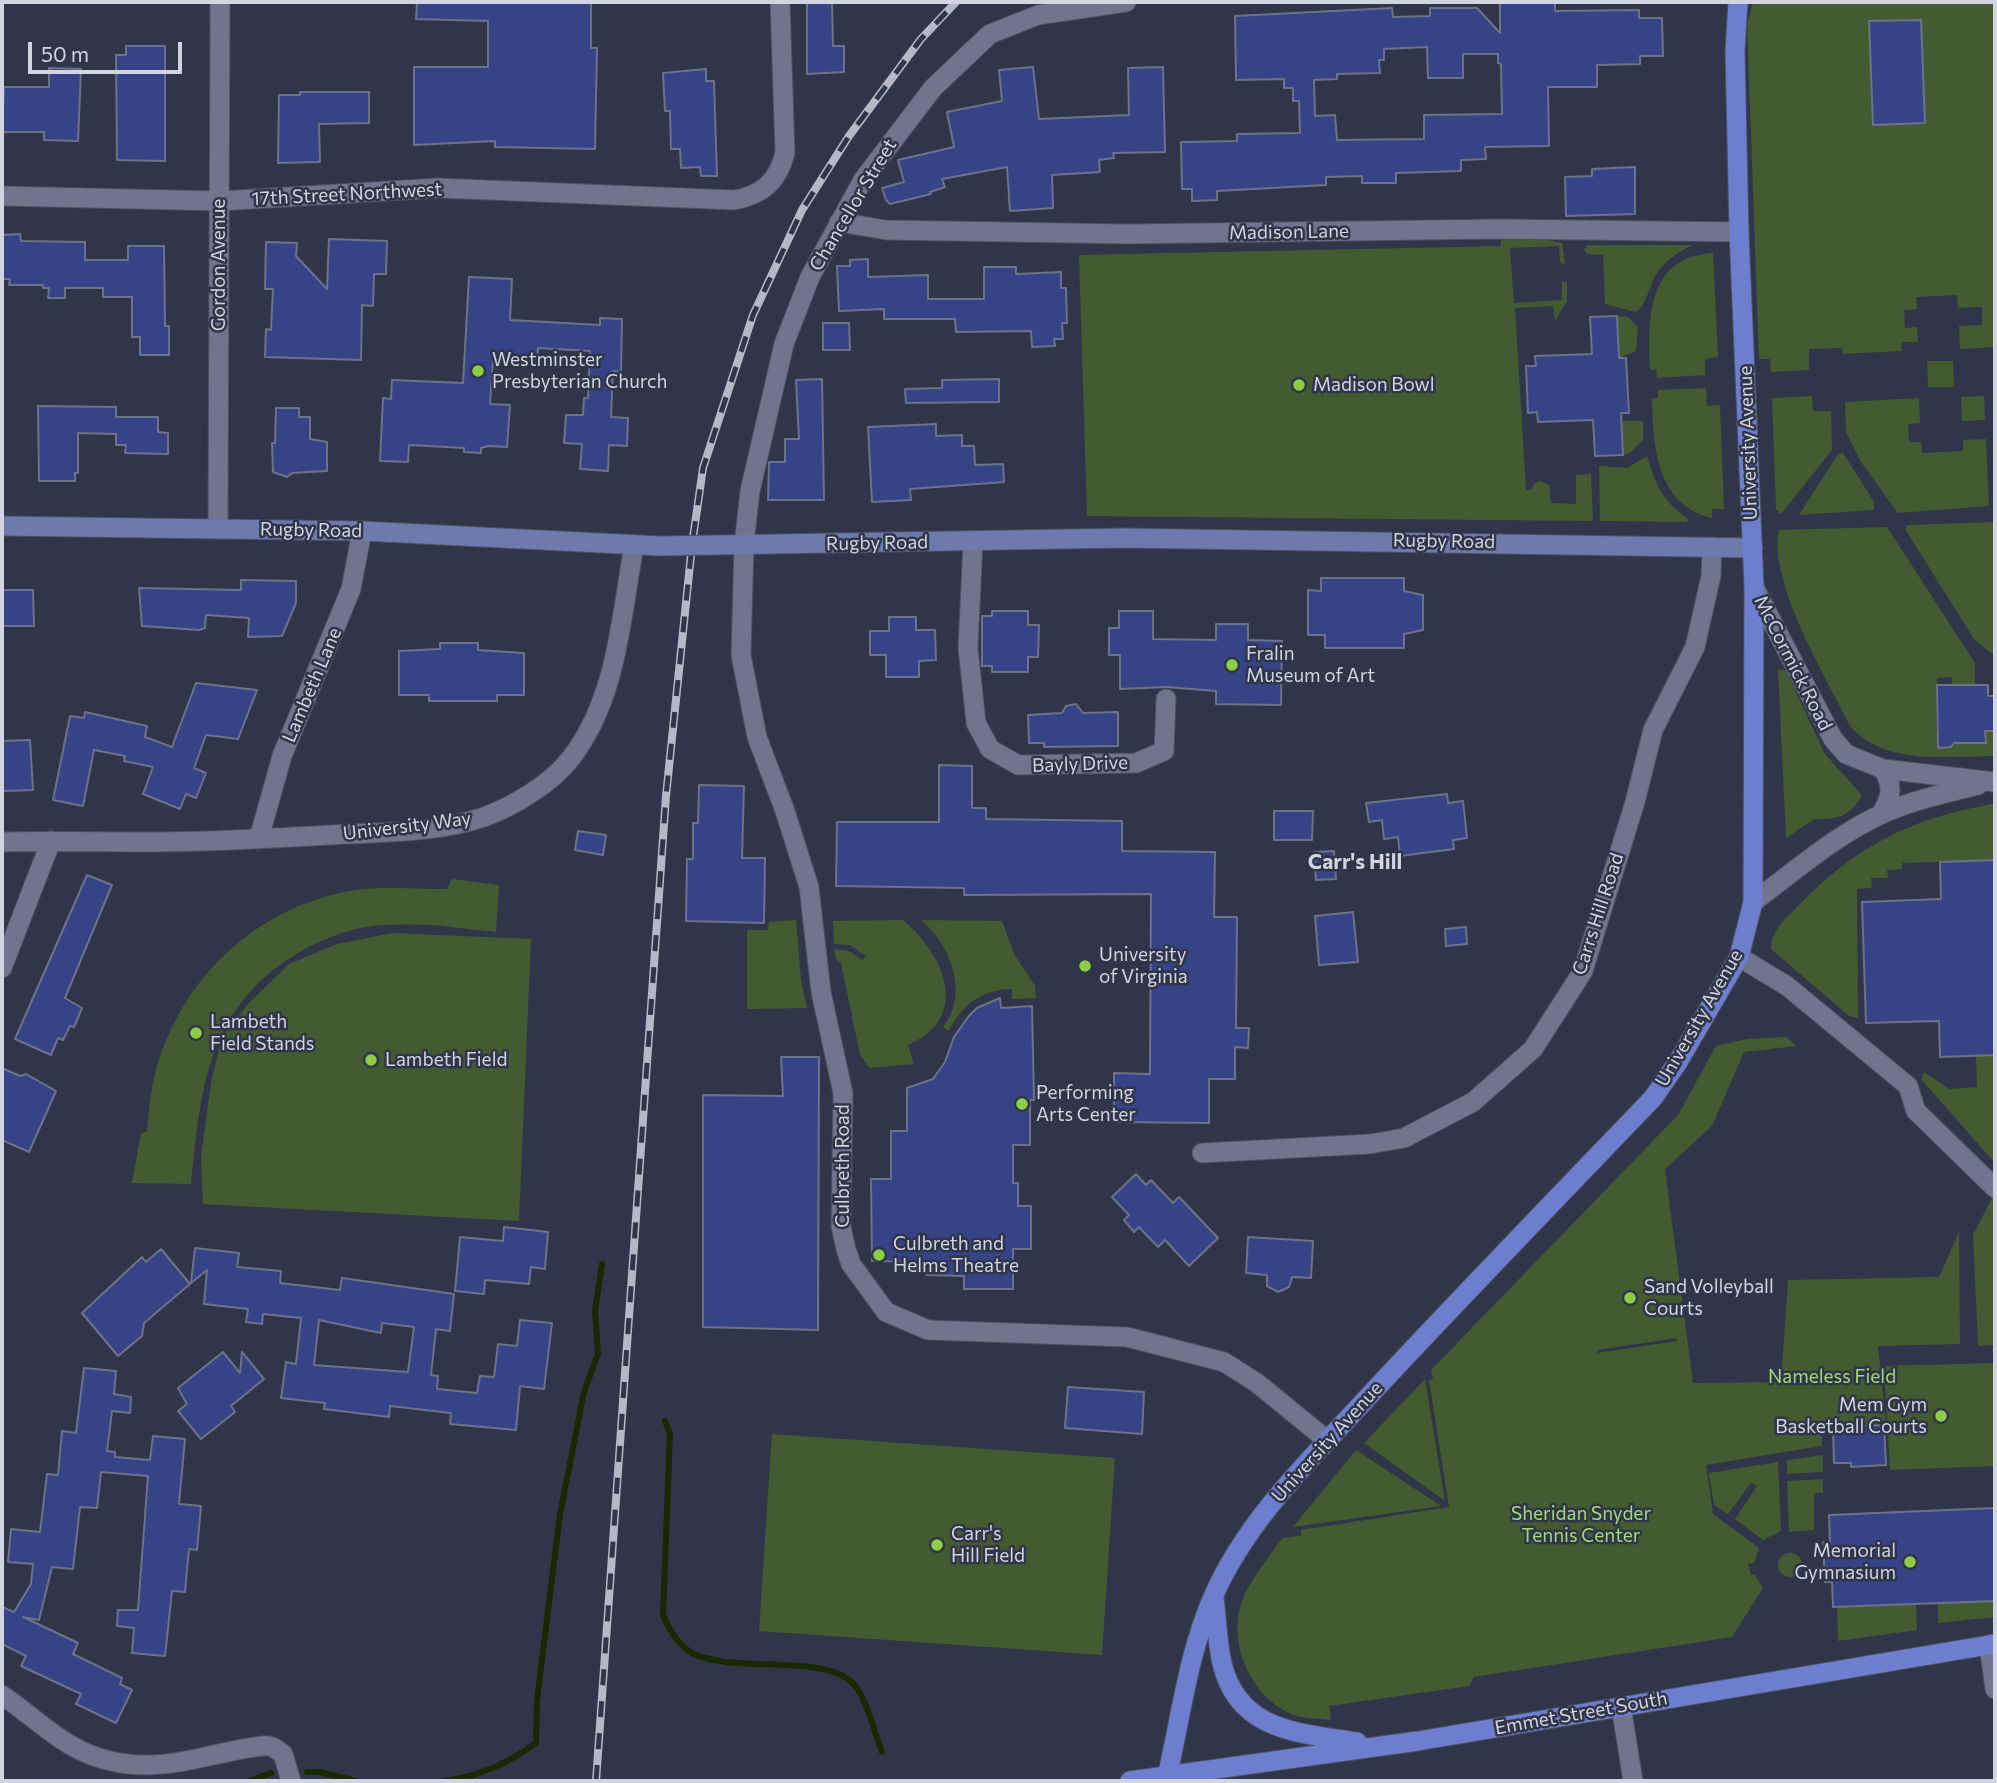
<!DOCTYPE html>
<html>
<head>
<meta charset="utf-8">
<style>
  body { margin:0 }
  #map { position:relative; width:1997px; height:1783px; overflow:hidden; background:#303649; font-family:Commissioner,sans-serif }
  canvas { display:block }
  .frame { position:absolute; inset:0; border:4px solid #d1d5e2; pointer-events:none }
  .scale { position:absolute; left:28px; top:42px; width:154px; height:32px; box-sizing:border-box; border:4px solid #d1d5e2; border-top:0; padding-left:9px; font-size:21px; line-height:24px; white-space:nowrap; color:#d1d5e2; -webkit-text-stroke:5px #303649; paint-order:stroke }
</style>
</head>
<body>
<div id="map">
<canvas width="1997" height="1783"></canvas>
<div class="frame"></div>
<div class="scale">50 m</div>
</div>
<script>
const g = document.querySelector('canvas').getContext('2d');
g.lineJoin = 'round';
function fillPath(path, color) {
  g.fillStyle = color;
  g.fill(path, 'evenodd');
}
function strokePath(path, color, width, dash) {
  g.strokeStyle = color;
  g.lineWidth = width;
  g.lineCap = dash ? 'butt' : 'round';
  g.setLineDash(dash || []);
  g.stroke(path);
}
function label(font, color, halo, rows, align = 'center') {
  g.font = font + ' Commissioner,sans-serif';
  g.lineWidth = 5;
  g.setLineDash([]);
  g.textBaseline = 'middle';
  g.strokeStyle = halo;
  g.fillStyle = color;
  for (const [text, x, y, turn = 0] of rows) {
    g.save();
    g.translate(x, y);
    g.rotate((+turn || 0) * Math.PI / 180);
    g.textAlign = isNaN(turn) ? turn : align;
    if (halo) g.strokeText(text, 0, 0);
    g.fillText(text, 0, 0);
    g.restore();
  }
}
const green = new Path2D(`
  M1753,2H1995V347L1960,349L1959,326L1982,325V307L1958,308L1957,295L1916,297L1917,309L1904,310L1905,328L1917,327L1918,342H1901L1902,351L1843,354L1842,348L1809,349V370L1771,372L1770,359H1759L1747,25Z
  M1538,238L1562,243L1565,264L1560,263L1559,246L1510,248L1514,303L1562,300V282H1567V301L1555,321L1553,306L1515,308L1526,490H1531L1535,483L1541,481L1549,485L1551,503L1576,504V475L1591,474L1593,521L1087,516L1079,255L1501,246V239Z
  M1588,245H1693C1678,252 1667,259 1657,273C1650,283 1646,307 1636,312L1605,304L1603,255L1587,254L1584,250Z
  M1713,253L1718,357L1705,359V375L1657,378L1656,369L1650,370C1648,319 1646,257 1713,253Z
  M1617,316L1628,317L1638,327L1636,351L1619,358Z
  M1927,361H1953L1954,387H1928Z
  M1706,388L1707,406L1720,405L1724,509H1712V518C1656,505 1653,445 1652,398H1658V390Z
  M1812,396L1813,411H1831L1832,450L1781,514L1776,509L1772,398Z
  M1984,396L1985,420L1962,421L1961,397Z
  M1919,398L1920,423L1908,424L1909,442H1921L1922,453L1963,451V440L1986,439L1989,506L1898,513L1861,462L1846,432L1845,402Z
  M1621,421H1643V440L1630,453L1623,455Z
  M1843,453L1874,502V510L1799,515L1838,454Z
  M1647,456C1653,479 1665,506 1688,518L1687,522L1600,521L1599,466L1627,468Z
  M1995,522V656L1974,639L1905,529L1908,525Z
  M1887,527L1975,663V685H1952V677L1937,678L1936,730L1951,747L1954,743H1985V731H1995V756C1947,756 1884,766 1850,726C1827,679 1767,580 1779,530Z
  M1778,669L1786,671L1825,754L1862,795C1850,818 1836,819 1814,819L1786,838Z
  M1993,804L1995,860L1902,863V869L1887,870L1888,878H1871L1872,888L1857,889L1858,1018L1849,1016L1771,949C1770,931 1786,919 1798,906C1854,847 1913,817 1993,804Z
  M452,879L499,885L496,932C459,928 421,922 384,925C353,927 325,937 298,953C207,1008 201,1087 191,1184L132,1183L141,1133L147,1132C149,1113 150,1093 155,1074C180,978 258,905 356,890C385,886 418,889 447,889Z
  M796,920L801,980L807,1008L747,1009V930H768L769,922Z
  M903,920C943,953 973,1017 908,1045L914,1064L870,1068L860,1055L841,963L836,959L834,949L849,951L862,960L866,956L850,945L834,944L833,921Z
  M921,920L1002,921L1014,954L1035,986L1036,998L1012,999V989C983,989 961,1005 949,1031L943,1027C970,994 950,944 921,920Z
  M393,933L531,939L519,1221L203,1204L201,1156L211,1083L222,1037L249,1003L289,964L337,944Z
  M1787,1037L1796,1046L1744,1052L1712,1126L1665,1169L1693,1383L1781,1382L1788,1280L1939,1277L1959,1232L1960,1344L1878,1346L1886,1423L1822,1426V1446L1706,1465L1713,1514L1759,1548L1754,1563L1748,1564L1751,1575H1755L1763,1588L1732,1637L1474,1677L1469,1686L1329,1706L1331,1720C1319,1718 1304,1719 1294,1715C1249,1698 1223,1636 1246,1592C1255,1574 1270,1556 1282,1538L1301,1536V1530L1449,1507L1429,1380L1433,1379L1431,1370L1678,1115L1716,1046L1747,1039ZM1676,1338L1677,1341L1597,1353L1598,1350Z
  M1995,1055V1163L1921,1079L1924,1072L1950,1089L1977,1087L1976,1056Z
  M1993,1196L1995,1198V1345L1978,1346L1973,1235Z
  M1995,1363V1466L1890,1470L1884,1366Z
  M1425,1379L1445,1501L1364,1443Z
  M772,1434L1115,1458L1102,1655L759,1631Z
  M1356,1450L1441,1506L1293,1527Z
  M1823,1455V1472L1787,1474V1460Z
  M1778,1462L1781,1531L1763,1540L1735,1519L1757,1486L1751,1483L1728,1514L1714,1505L1709,1473Z
  M1823,1479V1493H1814V1530L1789,1532L1787,1481Z
  M1778 1565a12 12 0 1 1 24 0a12 12 0 1 1-24 0Z
  M1995,1600V1617L1938,1623V1603Z
  M1916,1604L1917,1630L1838,1641L1837,1607Z`);
const stream = new Path2D(`
  M665,1421L670,1434L663,1615C669,1629 678,1645 692,1653C734,1675 830,1651 856,1687C867,1701 875,1734 882,1752
  M307,1772H320L356,1781
  M249,1781L271,1773
  M444,1781C479,1776 507,1764 536,1743L537,1700L560,1514L584,1392L598,1354L595,1311L602,1264`);
const building = new Path2D(`
  M417,2H591V48H597L595,149L495,147V141L414,145V67H488V21L416,19Z
  M807,2H832L833,46H844V72L807,74Z
  M1500,2H1555V11L1639,10V18H1662L1663,56H1640V64L1597,65V87H1548L1549,146L1485,147L1486,159L1461,160V171L1396,173V183H1362V176L1326,177V185L1217,191V200L1192,201V189H1182L1181,142L1237,141V134L1300,133L1299,101H1293V88H1284V79L1236,80L1235,16L1392,8L1393,17L1430,16V8H1477L1500,33ZM1427,47L1428,78H1463V54H1498V63L1501,64L1502,114L1424,115V139L1337,140L1335,115L1315,116L1314,80L1337,79V74L1380,73L1379,60H1384V49Z
  M1921,20L1925,123L1873,125L1869,21Z
  M126,46H165V161L117,160L116,55H126Z
  M1033,67L1039,119L1129,115L1128,68L1163,67L1165,152L1113,153L1114,158L1099,160L1100,172L1052,175L1053,208L1010,211L1007,167L942,179L945,187L930,192L931,194L890,204L886,200L882,188L904,182L898,160L954,147L947,112L1002,101L999,70Z
  M49,68L81,69L78,141L44,140V132H2L4,87H49Z
  M706,69V81H714L717,176H701L700,167L681,168L680,149H671L670,111H665L663,73Z
  M300,92H369V123L319,124L320,162L278,163L279,95H300Z
  M1635,167V214L1566,216L1565,177L1592,176V169Z
  M20,234L21,241L85,242V260H128V246H164L165,326H169V355H140V337H132V297H103V288H65V298H48L49,288H43V285H9L10,279H2V235Z
  M329,239L387,241L386,274H374L373,306L362,305L361,360L265,357L266,329L271,330L273,289H265L266,242L297,243L296,256L327,289Z
  M868,259V277L928,275V299H984V267H1016V274L1061,272V288H1066L1067,323H1062L1063,339H1054L1055,346L1032,347L1031,331L956,332L955,319H884V309L839,311L837,266H850V260Z
  M469,277L512,279L510,320L600,325V318L622,319L621,372L613,371L611,417L628,418L627,446L609,445L608,471L580,469L582,444L564,443L566,415H583L584,398H588L590,351L538,348L537,362L493,360L490,404L510,405L507,447L488,446L481,448V453L464,452V448L409,445L408,462L380,461L383,398L391,399L392,380L463,383Z
  M1617,316L1619,358H1626L1629,413H1621L1623,455L1595,456L1593,420L1538,422L1537,412L1528,413L1526,366H1536L1535,356L1592,354L1590,317Z
  M823,323H849L850,350H823Z
  M822,379L824,500H768L769,462H785V439H799L796,380Z
  M999,379V402L906,403L905,389L942,388V380Z
  M38,406L116,407V417H158V432L168,433V454L125,453L126,445H116V434L78,433V473H75V481H39Z
  M276,408H299V417H310V439L327,442V471L292,473L287,477L273,472L272,443H275Z
  M936,424V436L962,435V446H974L975,465L1003,464L1004,482L910,489L911,500L872,502L868,427Z
  M1321,578H1404V591L1423,595V630L1404,634V648H1325V635H1308V590L1321,591Z
  M241,580L296,581V603L282,636L248,637L249,618L206,615L205,628L199,630L142,626L139,588L241,590Z
  M2,590H33L34,626H2Z
  M992,611H1028V625H1039L1038,657H1028V672H992V666H982V616H992Z
  M1119,611H1153V639L1216,640V624H1248V640L1282,641L1281,705L1216,704V691L1166,687L1120,689V655H1109V628H1119Z
  M889,617H916V630H935L936,660L919,661V677H886V655H870V631H889Z
  M440,643H478V650L524,653V695H497V701H429V695H399V651L440,649Z
  M196,683L257,690L238,739L206,735L194,768L206,773L196,798L186,794L180,809L143,794L153,767L124,761L125,756L94,750L83,806L53,800L70,716L84,718L85,712L147,726L145,737L172,747Z
  M1937,685H1988V696H1995V731H1985L1986,743H1954L1951,747L1938,748Z
  M1076,704L1083,713L1118,712V746L1044,747V743H1029L1028,715L1062,713L1066,706Z
  M30,740L33,790L2,791V741Z
  M939,765L972,766V808H986V819L1122,821V851L1215,852L1214,917H1237L1236,1028H1249L1248,1048L1235,1047V1079H1209V1123L1114,1122V1073L1150,1074L1151,894L964,895V888L836,886L837,822H939Z
  M699,785L744,786L742,858H765L764,923L686,921L687,859H693V823H698Z
  M1447,794L1448,803L1463,801L1467,838L1453,840L1454,849L1400,856L1398,837L1384,839L1382,820L1369,822L1366,803Z
  M1274,811H1313L1312,840H1274Z
  M578,831L606,835L603,855L575,850Z
  M1334,851L1336,879L1316,880L1314,852Z
  M1995,860V1055L1940,1057L1939,1021L1866,1023L1862,902L1941,899L1940,862Z
  M87,875L112,885L65,998L82,1008L74,1027L70,1026L63,1040L58,1038L51,1055L15,1039Z
  M1353,912L1358,962L1319,965L1315,916Z
  M1466,927L1467,944L1446,946L1445,929Z
  M1000,998L1001,1008L1032,1006L1034,1100H1030V1145H1013V1183H1018V1206H1031V1249H1013V1289H964V1276L926,1275V1262L872,1261L871,1179H891V1131H907V1088L933,1079L945,1062L954,1037L968,1017L977,1008Z
  M781,1057H819L818,1330L703,1327V1095L783,1096Z
  M2,1068L20,1076L26,1074L56,1091L29,1152L2,1140Z
  M1136,1174L1146,1185L1151,1180L1173,1203L1179,1197L1218,1238L1189,1266L1165,1240L1158,1247L1139,1227L1134,1232L1124,1220L1129,1215L1112,1197Z
  M504,1227L548,1232L545,1269L531,1267L529,1284L485,1280L484,1294L455,1291L460,1237L503,1241Z
  M1248,1237L1313,1241L1311,1278L1292,1277L1289,1287L1278,1292L1267,1286V1275L1246,1273Z
  M195,1248L239,1253L237,1267L281,1271L280,1283L340,1290L342,1278L454,1294L450,1331L436,1329L431,1375L438,1376L437,1389L477,1393L480,1376L494,1377L498,1344L517,1346L520,1320L552,1323L544,1389L520,1386L516,1430L450,1424L451,1413L390,1406L389,1417L324,1409L325,1403L281,1398L286,1362L296,1364L301,1318L263,1314L262,1324L246,1322L248,1309L204,1304L207,1270L191,1283ZM319,1320L381,1333L382,1323L414,1327L408,1372L314,1365Z
  M161,1249L190,1284L144,1323L142,1336L118,1356L82,1313L142,1257L146,1262Z
  M223,1352L240,1373L242,1352L264,1379L231,1406L235,1412L201,1439L178,1411L187,1404L178,1388Z
  M84,1368L116,1371L114,1394L131,1397L130,1413L112,1411L107,1451L115,1452V1457L150,1460L153,1436L185,1439L179,1504L201,1506L197,1550L189,1549L185,1592L172,1591L165,1656L132,1653L134,1628L117,1626L118,1610H138L148,1476L101,1472L97,1508L80,1507L73,1569L52,1567L39,1620L23,1617L78,1643L73,1654L122,1678L120,1684L132,1690L116,1723L76,1704L81,1694L21,1666L26,1656L2,1644V1607L14,1612L31,1584L33,1564L8,1562L11,1529L40,1532L47,1474L58,1475L62,1431L76,1433Z
  M1068,1387L1144,1392L1142,1434L1065,1428Z
  M1884,1425L1886,1465L1851,1467V1463H1834L1833,1431L1849,1430V1426Z
  M1995,1508V1601L1833,1607L1832,1582H1825L1823,1542H1830L1829,1515Z`);
const minor = new Path2D(`
  M1126,2L1038,15L990,34L933,88L863,180L810,277L784,344L750,491L744,545L741,655L757,737L785,811L809,887L821,992L843,1093L841,1227L846,1249L851,1264L886,1312L928,1330L1127,1337L1224,1362L1257,1383L1328,1441
  M2,196L220,201L438,188L734,200C763,195 778,181 785,153L780,2
  M839,222L886,230L1128,234L1501,229L1739,232
  M218,529L220,2
  M973,542L968,648L976,723L990,749L1018,765L1136,763L1164,751L1166,699
  M259,838L282,756L351,589L362,531
  M2,842C53,841 104,842 156,842C214,842 273,838 331,835C380,832 437,833 484,817C514,806 552,783 571,758C617,699 621,617 634,546
  M1739,957L1787,986L1908,1086L1916,1111L1995,1188
  M2,968L51,841
  M1202,1153L1370,1144L1404,1138L1473,1102L1533,1049L1583,971L1635,802L1653,730L1695,647L1711,576L1712,547
  M1989,1645L1995,1689
  M2,1695C40,1721 67,1753 115,1762C170,1773 213,1751 263,1746C272,1745 276,1749 283,1754L291,1781
  M1621,1706L1633,1781`);
const tertiary = new Path2D(`
  M1754,587L1833,739L1846,754L1883,769L1995,782
  M1881,814C1891,798 1894,786 1883,769
  M1753,902C1795,871 1837,834 1884,813C1914,800 1946,793 1978,785`);
const secondary = new Path2D(`
  M2,526L362,531L661,546
  M716,545L1124,538L1753,548`);
const primary = new Path2D(`
  M1214,1598C1217,1619 1217,1642 1222,1663C1238,1732 1300,1733 1357,1742
  M1130,1781L1418,1741L1995,1644
  M1166,1781C1181,1719 1187,1656 1213,1597C1247,1519 1311,1459 1368,1397C1462,1296 1558,1197 1653,1098L1678,1062L1739,957L1753,902L1754,587L1739,232L1735,51L1738,2`);
const rail = new Path2D(`
  M596,1781L666,796L692,545L703,468L753,315L802,210L849,136L921,39L956,2`);
const secondaryBridge = new Path2D(`
  M661,546L716,545`);
const markers = [
  [478,371,7,"#8dce44"],
  [1299,385,7,"#8dce44"],
  [1232,665,7,"#8dce44"],
  [1085,966,7,"#8dce44"],
  [196,1033,7,"#8dce44"],
  [371,1060,7,"#8dce44"],
  [1022,1104,7,"#8dce44"],
  [879,1255,7,"#8dce44"],
  [1630,1298,7,"#8dce44"],
  [1941,1416,7,"#8dce44"],
  [937,1545,7,"#8dce44"],
  [1910,1562,7,"#8dce44"]
];
const streetNames = [
  ["17th Street Northwest",347,194,-3],
  ["Chancellor Street",853,205,-59],
  ["Madison Lane",1289,232,-1],
  ["Gordon Avenue",219,265,-90],
  ["University Avenue",1748,443,-92],
  ["Rugby Road",311,530,1],
  ["Rugby Road",1444,541,1],
  ["Rugby Road",877,543,-1],
  ["McCormick Road",1793,663,63],
  ["Lambeth Lane",312,685,-67],
  ["Bayly Drive",1080,764,-2],
  ["University Way",407,826,-7],
  ["Carrs Hill Road",1598,914,-72],
  ["University Avenue",1699,1018,-60],
  ["Culbreth Road",843,1166,-90],
  ["University Avenue",1327,1442,-48],
  ["Emmet Street South",1581,1713,-10]
];
const poiNames = [
  ["Westminster",492,360],
  ["Presbyterian Church",492,382],
  ["Madison Bowl",1313,385],
  ["Fralin",1246,654],
  ["Museum of Art",1246,676],
  ["University",1099,955],
  ["of Virginia",1099,977],
  ["Lambeth",210,1022],
  ["Field Stands",210,1044],
  ["Lambeth Field",385,1060],
  ["Performing",1036,1093],
  ["Arts Center",1036,1115],
  ["Culbreth and",893,1244],
  ["Helms Theatre",893,1266],
  ["Sand Volleyball",1644,1287],
  ["Courts",1644,1309],
  ["Mem Gym",1927,1405,"right"],
  ["Basketball Courts",1927,1427,"right"],
  ["Carr's",951,1534],
  ["Hill Field",951,1556],
  ["Memorial",1896,1551,"right"],
  ["Gymnasium",1896,1573,"right"]
];
const parkNames = [
  ["Nameless Field",1832,1377],
  ["Sheridan Snyder",1581,1514],
  ["Tennis Center",1581,1536]
];
const neighbourhoodNames = [
  ["Carr's Hill",1355,862]
];
fillPath(green, '#445a30');
strokePath(stream, '#162901', 6);
fillPath(building, '#374387');
strokePath(building, '#6c7289', 2);
strokePath(minor, '#4c5161', 21);
strokePath(tertiary, '#4c5161', 21);
strokePath(secondary, '#4c5161', 21);
strokePath(primary, '#4c5161', 21);
strokePath(minor, '#6f758c', 19);
strokePath(tertiary, '#6f758c', 19);
strokePath(secondary, '#6e7aad', 19);
strokePath(primary, '#6e7ecf', 19);
strokePath(rail, '#b4b8c7', 8);
strokePath(rail, '#303649', 5, [16]);
strokePath(secondaryBridge, '#4c5161', 21, []);
strokePath(secondaryBridge, '#6e7aad', 19);
for (const [x, y, r, color] of markers) {
  const dot = new Path2D();
  dot.arc(x, y, r, 0, 2 * Math.PI);
  g.fillStyle = color;
  g.fill(dot);
  strokePath(dot, '#303649', 2.5);
}
label('19px', '#d1d5e2', '#303649', streetNames);
label('19px', '#d1d5e2', '#303649', poiNames, 'left');
label('19px', '#a5da73', '#303649', parkNames);
label('bold 21px', '#d1d5e2', '#303649', neighbourhoodNames);
</script>
</body>
</html>
